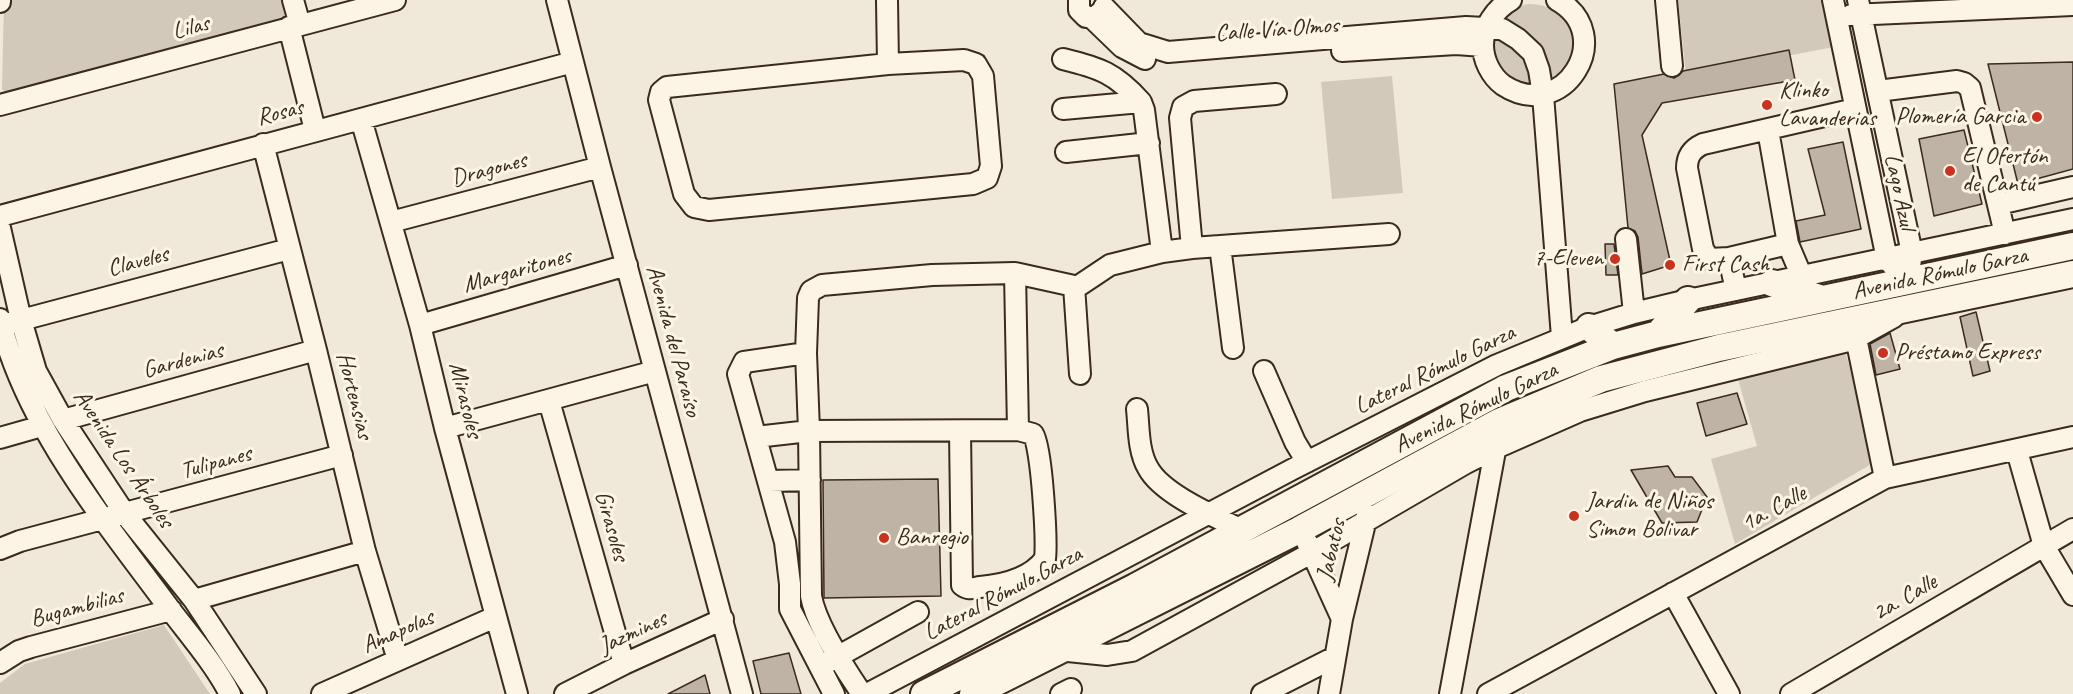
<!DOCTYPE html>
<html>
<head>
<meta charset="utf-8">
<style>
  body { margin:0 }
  canvas { display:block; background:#f0e9d9 }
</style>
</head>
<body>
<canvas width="2073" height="694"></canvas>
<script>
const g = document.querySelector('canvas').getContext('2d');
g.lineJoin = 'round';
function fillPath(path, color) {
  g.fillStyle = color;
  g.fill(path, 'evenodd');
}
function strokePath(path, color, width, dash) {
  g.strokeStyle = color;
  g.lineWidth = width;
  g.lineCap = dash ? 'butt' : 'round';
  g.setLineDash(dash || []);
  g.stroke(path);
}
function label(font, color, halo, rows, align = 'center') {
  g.font = font + ' Caveat,sans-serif';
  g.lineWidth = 6;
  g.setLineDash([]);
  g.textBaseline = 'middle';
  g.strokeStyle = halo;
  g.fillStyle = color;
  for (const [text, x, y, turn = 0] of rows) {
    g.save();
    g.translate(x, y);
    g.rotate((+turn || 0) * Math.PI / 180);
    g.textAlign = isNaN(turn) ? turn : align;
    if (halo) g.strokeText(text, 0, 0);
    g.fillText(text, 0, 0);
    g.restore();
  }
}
const green = new Path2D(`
  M4,0H288L292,13L286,17L6,93L2,89Z
  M1678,0H1825L1834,47L1686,75Z
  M1528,4C1552,4 1575,17 1574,43C1574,52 1574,57 1568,65C1538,106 1477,73 1497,29C1504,13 1511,8 1528,4Z
  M1392,76L1403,193L1332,199L1321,82Z
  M1845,351L1875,459L1868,466L1735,544L1711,459L1757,446L1738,379Z
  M164,625L210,694H0V683L25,664Z`);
const building = new Path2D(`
  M1789,50L1795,80L1662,103L1642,135L1671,265L1642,274L1638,237L1635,231L1628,228L1614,84L1664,74L1674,78L1679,75L1683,71Z
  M2073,62V169L2018,184L1988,64Z
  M1964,130L1982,204L1934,216L1919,139Z
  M1843,142L1861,229L1800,242L1796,221L1825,215L1808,149Z
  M1605,244H1614L1618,275H1606Z
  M1976,312L1990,371L1973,376L1960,317Z
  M1890,333L1900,369L1876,375L1870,344Z
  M1737,393L1747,424L1706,436L1697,403Z
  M1668,466L1675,477H1692L1707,497L1697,522L1662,523L1631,470Z
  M938,479L941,596L824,598L823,480Z
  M789,653L801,694H761L753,661Z
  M705,675L710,694H668Z`);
const minor = new Path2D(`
  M293,0L300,25
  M557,0L600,167L742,694
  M887,0L888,64
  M1079,0V10L1086,17H1095L1102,11
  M1511,0C1495,9 1483,27 1483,45C1483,60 1491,76 1503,85C1563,125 1619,35 1557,0
  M1666,0L1672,66
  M1833,0L1887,259L1895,268
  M1858,0L1912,253L1910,266
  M0,2V0
  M1104,7L1139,43L1168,52L1466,27L1502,29L1518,39L1533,53L1539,70L1543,95L1562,337
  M1851,15L2073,5
  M1091,17L1122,47L1145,59
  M289,27L315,130
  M1342,51L1456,44L1483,46
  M1063,59C1100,68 1115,73 1141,102
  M964,60L976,64L983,76L991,166L987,178L973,184L709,210L694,207L684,194L659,100L661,92L667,87L888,64Z
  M1878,91L1957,81L1964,83L1970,88L2005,234
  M0,105L395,0
  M361,119L420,325L445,428L517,694
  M263,144L316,350L365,551L398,660
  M1066,152L1149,143
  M1999,204L2073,187
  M0,216L573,62
  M391,222L600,167
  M0,228L21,320L36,371L63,420L125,514L194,600L256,694
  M1626,239L1634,313
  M1788,244L1802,277
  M1220,246L1233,348
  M1192,248L1180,118L1183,107L1194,101L1276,94
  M1162,252L1192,248L1389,234
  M1729,258L1709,259L1703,249L1687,168C1687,156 1692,149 1703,144L1855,109
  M1015,273L1074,286L1080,285L1110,265L1162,252L1144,110L1141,102L1063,109
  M1074,286L1080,374
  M1736,290L1729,258L1788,244L1768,130
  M0,319C25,426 108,525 172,612C192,638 215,665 230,694
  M10,323L289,249
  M420,325L627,265
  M1856,338L1885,478
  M806,353L744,362L738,374L785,542L790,584V609L834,694
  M1264,371L1295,442L1307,462
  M549,401L624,664
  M1137,409C1139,428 1138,451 1148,468C1162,494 1214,516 1240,529
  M63,420L316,350
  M445,428L655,371
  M756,437L809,431L1018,430L1033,434C1042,447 1047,541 1045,559C1030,579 1003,585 980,587C973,588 968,590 962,585L960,431
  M0,438L42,426
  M2017,451L2044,546L2073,595
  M769,481L810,480
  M1307,542L1342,619
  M0,549L20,541L342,455
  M1673,593L1729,694
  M194,600L365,551
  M1058,650L1107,655L1132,651L1313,552L1466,463L1496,448L1580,411L1645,391L1844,342L1856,338L1894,317
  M828,662L918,612
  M0,663L19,651L31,647L171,610
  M322,694L495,617
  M565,694L624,664L723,619
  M862,694C845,669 816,625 811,596L809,431L806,353L808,298L811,291L822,285L932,275L1015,273L1018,430
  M867,694L1293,469L1497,365L1589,327L1634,313L1688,300L2073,219
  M1061,694L1071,689
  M1262,694L1335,657
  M1329,694L1342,619L1367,515
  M1450,694L1497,440
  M1488,694L1885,478L2073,437
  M1791,694L2073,529`);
const major = new Path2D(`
  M1772,283L1819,298
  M1589,327L1613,346
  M1658,334L1688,300
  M924,694L1135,587L1506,388L1613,346L1658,334L2073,246
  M973,694L1299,530L1499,422L1601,379L1719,348L2073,274`);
const markers = [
  [1767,105,6,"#c8321e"],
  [2037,117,6,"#c8321e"],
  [1950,171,6,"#c8321e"],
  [1615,259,6,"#c8321e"],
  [1670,265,6,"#c8321e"],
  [1883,353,6,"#c8321e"],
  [1574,516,6,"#c8321e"],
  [884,538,6,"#c8321e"]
];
const streetNames = [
  ["Lilas",191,28,-15],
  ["Calle Vía Olmos",1277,30,-4],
  ["Rosas",280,113,-14],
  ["Dragones",489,170,-15],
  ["Lago Azul",1899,192,78],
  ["Claveles",138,262,-15],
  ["Margaritones",517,271,-16],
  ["Avenida Rómulo Garza",1940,274,-12],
  ["Avenida del Paraíso",673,341,75],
  ["Gardenias",183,361,-15],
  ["Lateral Rómulo Garza",1435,370,-26],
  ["Hortensias",354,396,76],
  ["Mirasoles",465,400,76],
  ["Avenida Rómulo Garza",1476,408,-26],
  ["Avenida Los Árboles",123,459,56],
  ["Tulipanes",216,463,-15],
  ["1a. Calle",1774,509,-29],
  ["Girasoles",611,526,74],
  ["Jabatos",1332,550,-77],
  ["Lateral Rómulo Garza",1003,594,-28],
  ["2a. Calle",1905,598,-30],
  ["Bugambilias",77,608,-15],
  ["Amapolas",398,632,-24],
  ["Jazmines",633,633,-25]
];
const poiNames = [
  ["Klinko",1779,91],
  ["Lavanderias",1779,119],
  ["Plomería Garcia",2025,117,"right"],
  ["El Ofertón",1962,157],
  ["de Cantú",1962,185],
  ["7-Eleven",1603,259,"right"],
  ["First Cash",1682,265],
  ["Préstamo Express",1895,353],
  ["Jardin de Niños",1586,502],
  ["Simon Bolivar",1586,530],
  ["Banregio",896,538]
];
fillPath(green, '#d2c9ba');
fillPath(building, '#beb3a4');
strokePath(building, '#3b2a1e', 1.5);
strokePath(minor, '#3b2a1e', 24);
strokePath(major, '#3b2a1e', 30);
strokePath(minor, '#fcf5e5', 20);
strokePath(major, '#fcf5e5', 26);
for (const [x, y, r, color] of markers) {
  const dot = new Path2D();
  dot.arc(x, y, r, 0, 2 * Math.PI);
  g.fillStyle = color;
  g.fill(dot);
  strokePath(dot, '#fcf5e5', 2);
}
label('24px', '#3b2a1e', '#fcf5e5', streetNames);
label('24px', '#3b2a1e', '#fcf5e5', poiNames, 'left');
</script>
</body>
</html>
